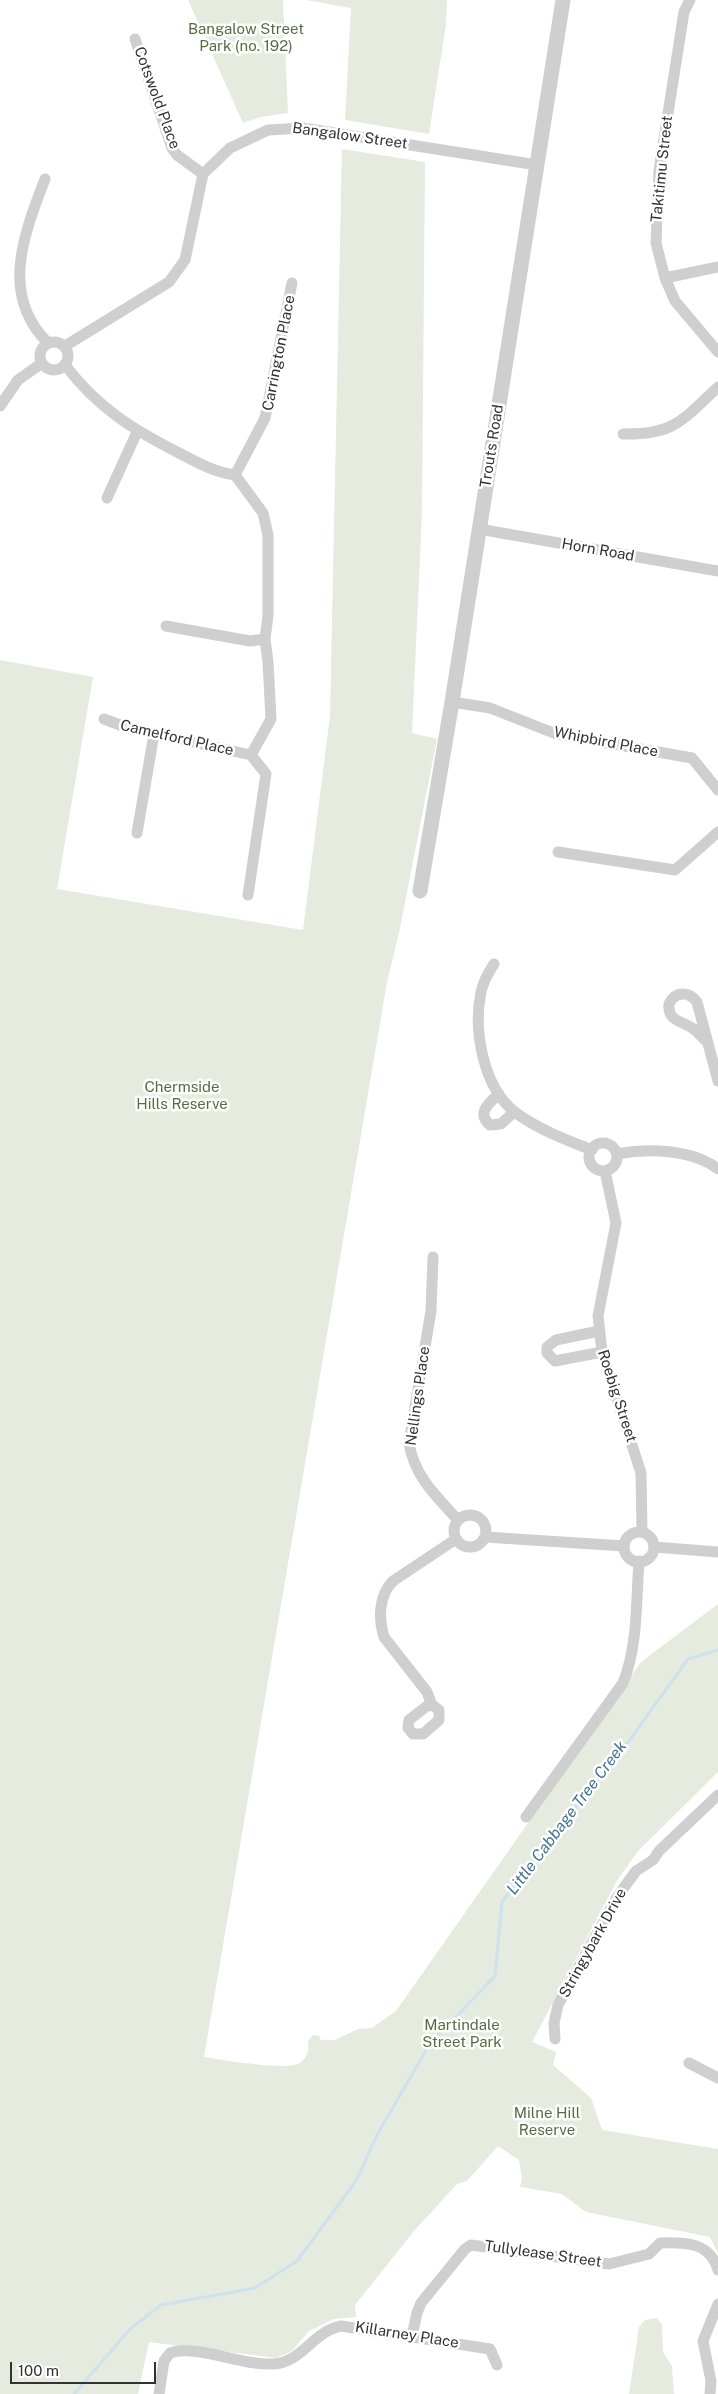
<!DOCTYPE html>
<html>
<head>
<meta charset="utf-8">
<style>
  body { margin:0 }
  #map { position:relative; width:718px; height:2394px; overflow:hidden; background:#fff; font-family:"Public Sans",sans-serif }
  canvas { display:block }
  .scale { position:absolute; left:10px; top:2362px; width:146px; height:22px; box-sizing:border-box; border:2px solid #323232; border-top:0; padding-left:6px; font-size:15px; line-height:18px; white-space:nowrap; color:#323232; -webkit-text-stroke:4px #fff; paint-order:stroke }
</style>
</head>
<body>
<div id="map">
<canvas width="718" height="2394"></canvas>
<div class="scale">100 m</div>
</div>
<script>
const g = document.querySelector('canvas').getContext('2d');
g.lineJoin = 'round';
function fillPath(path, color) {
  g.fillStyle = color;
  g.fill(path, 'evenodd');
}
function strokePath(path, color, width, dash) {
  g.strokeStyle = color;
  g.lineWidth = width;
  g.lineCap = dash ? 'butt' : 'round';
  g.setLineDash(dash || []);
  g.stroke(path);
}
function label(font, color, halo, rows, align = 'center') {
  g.font = font + ' "Public Sans",sans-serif';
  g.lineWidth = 5;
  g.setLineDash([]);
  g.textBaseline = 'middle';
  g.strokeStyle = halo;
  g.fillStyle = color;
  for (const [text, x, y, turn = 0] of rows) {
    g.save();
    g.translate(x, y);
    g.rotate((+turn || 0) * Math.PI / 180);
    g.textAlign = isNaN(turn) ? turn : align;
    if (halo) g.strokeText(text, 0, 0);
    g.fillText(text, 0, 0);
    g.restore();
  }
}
const green = new Path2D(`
  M188,0H283L288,113L261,117L243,123Z
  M306,0H447L446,24L429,134L345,120L351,8Z
  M342,149L425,162L422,512L412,733L437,739L399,933L387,982L204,2057C222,2060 279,2069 294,2065C306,2063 310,2051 308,2041L313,2035L319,2036L321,2040H335L358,2029L372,2028L396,2011L641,1662L718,1604V1772L639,1850L618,1879L532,2042L556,2052L553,2065L591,2098L602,2130L718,2149V2253L710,2237L586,2212L562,2194L520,2187L522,2178L519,2160L498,2146L467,2181L457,2184L414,2231L355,2305L356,2317L334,2319L309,2331L292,2351L276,2358L149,2342L138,2394H0V660L93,677L57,889L303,930L330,716Z
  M657,2318L662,2325L663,2352L672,2366L674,2394H629L639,2327L645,2320Z`);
const stream = new Path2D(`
  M74,2394L130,2329L161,2305L255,2288L297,2261L356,2181L377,2135L429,2045L495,1976L502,1902L554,1834L626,1745L688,1659L718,1650`);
const minor = new Path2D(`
  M690,0L684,12L659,170L656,243L665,278L675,301L718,352
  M135,39L172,148L177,155L203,174
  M45,179C23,236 0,296 48,343
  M665,278L718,267
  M40 356a14 14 0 1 1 28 0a14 14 0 1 1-28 0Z
  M65,346L169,282L185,260L203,174L230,148L268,130L303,128L537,165
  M65,365C98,408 132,429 179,453C198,463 214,472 235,475L263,513L268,535V616L265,639L268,662L271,719L251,755L266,774L248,895
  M0,406L18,380L42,363
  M623,434C675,435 682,420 718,387
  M235,475L265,418L292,283
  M107,498L137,432
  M479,529L718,571
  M166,626L250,641L265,639
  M452,702L490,708L556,734L692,758L718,790
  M104,719L128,728L251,755
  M137,833L154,734
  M558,852L675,870L718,832
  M494,964C488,973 483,982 481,992C473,1030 483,1088 516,1113C538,1129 566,1140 592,1150
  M706,1041C702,1037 699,1033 695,1030C684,1021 667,1022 669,1004C675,991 689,991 697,1002L718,1081
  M499,1094C489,1103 476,1113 490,1125L501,1124L514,1112
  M589 1157a14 14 0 1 1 28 0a14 14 0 1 1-28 0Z
  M617,1154C647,1148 692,1149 718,1169
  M605,1171L616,1223L598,1316L602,1352L641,1473L642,1532
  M433,1257L431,1311L409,1443C414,1476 436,1496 458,1520
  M599,1331L556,1340L547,1347V1353L555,1361L602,1352
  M454 1531a16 16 0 1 1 32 0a16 16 0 1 1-32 0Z
  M624 1547a15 15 0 1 1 30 0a15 15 0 1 1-30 0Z
  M485,1537L624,1546
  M654,1547L718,1552
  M432,1705L427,1706L409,1720L408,1728L413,1734H423L439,1720V1710L432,1705L427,1692L384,1637C378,1618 379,1595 393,1581L456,1539
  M526,1817L623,1683C638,1646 636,1601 639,1561
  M555,2039L554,2023L558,2005L617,1897L636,1871L653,1860L659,1851L718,1795
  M689,2063L718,2078
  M412,2336L417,2313L421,2303L465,2249L471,2245L609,2264L649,2254L660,2243C685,2242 710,2242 718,2270
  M159,2394L164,2361L170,2353C196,2344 243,2366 273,2364C302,2363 313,2331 341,2326L490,2349L497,2365
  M710,2394L711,2381L703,2341L718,2304`);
const tertiary = new Path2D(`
  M420,891L452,702L563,0`);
const parkNames = [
  ["Bangalow Street",246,29],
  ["Park (no. 192)",246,46],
  ["Chermside",182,1087],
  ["Hills Reserve",182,1104],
  ["Martindale",462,2025],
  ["Street Park",462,2042],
  ["Milne Hill",547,2113],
  ["Reserve",547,2130]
];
const streetNames = [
  ["Cotswold Place",157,98,70],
  ["Bangalow Street",350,136,8],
  ["Takitimu Street",662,169,-84],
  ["Carrington Place",279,353,-79],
  ["Trouts Road",492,446,-81],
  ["Horn Road",598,550,10],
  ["Camelford Place",177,738,13],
  ["Whipbird Place",606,742,11],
  ["Nellings Place",418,1396,-82],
  ["Roebig Street",617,1396,72],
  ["Stringybark Drive",593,1943,-61],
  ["Tullylease Street",543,2254,8],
  ["Killarney Place",407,2335,9]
];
const waterNames = [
  ["Little Cabbage Tree Creek",567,1818,-53]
];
fillPath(green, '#e5ebde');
strokePath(stream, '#cee1ed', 3);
strokePath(minor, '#cfcfcf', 11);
strokePath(tertiary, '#cfcfcf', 15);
label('15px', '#556e3f', '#fff', parkNames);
label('15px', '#323232', '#fff', streetNames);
label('italic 16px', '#407394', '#fff', waterNames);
</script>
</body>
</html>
